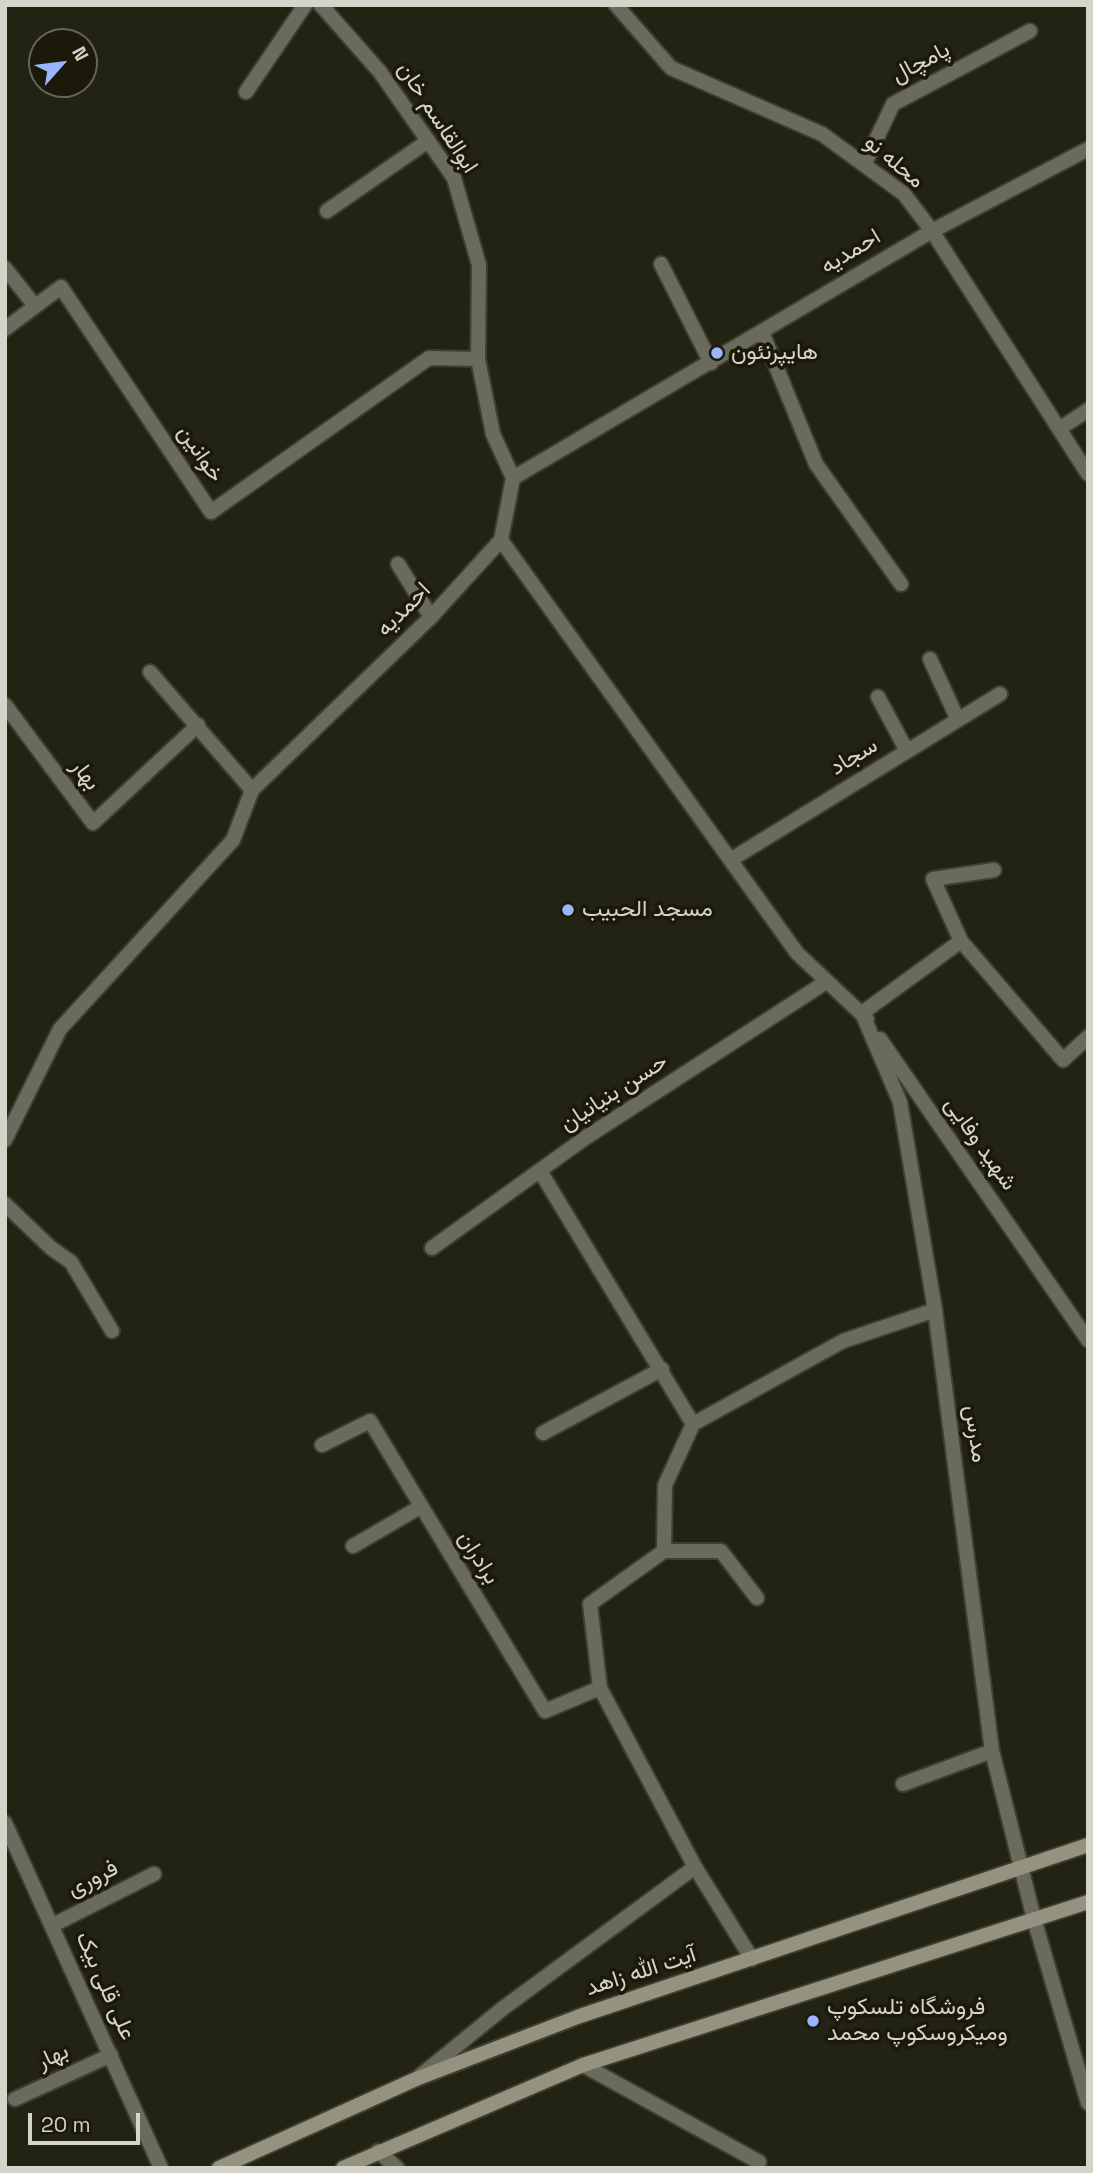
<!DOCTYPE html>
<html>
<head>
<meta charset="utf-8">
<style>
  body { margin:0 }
  #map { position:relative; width:1093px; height:2173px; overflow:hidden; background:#232313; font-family:"Space Grotesk",sans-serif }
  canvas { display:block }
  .frame { position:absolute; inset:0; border:7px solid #d4d4ca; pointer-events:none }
  .north { position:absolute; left:28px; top:28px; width:70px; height:70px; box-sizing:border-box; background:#1a190a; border:2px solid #646457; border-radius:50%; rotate:62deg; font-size:19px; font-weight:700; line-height:28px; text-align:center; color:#d4d4ca }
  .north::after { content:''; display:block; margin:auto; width:24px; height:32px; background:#98b5fd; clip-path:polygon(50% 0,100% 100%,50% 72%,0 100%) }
  .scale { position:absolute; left:28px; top:2113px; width:112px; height:32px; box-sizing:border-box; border:4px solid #d4d4ca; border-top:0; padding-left:9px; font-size:21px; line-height:24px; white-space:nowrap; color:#d4d4ca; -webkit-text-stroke:5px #1a190a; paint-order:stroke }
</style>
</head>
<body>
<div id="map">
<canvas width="1093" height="2173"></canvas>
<div class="frame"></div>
<div class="north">N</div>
<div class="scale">20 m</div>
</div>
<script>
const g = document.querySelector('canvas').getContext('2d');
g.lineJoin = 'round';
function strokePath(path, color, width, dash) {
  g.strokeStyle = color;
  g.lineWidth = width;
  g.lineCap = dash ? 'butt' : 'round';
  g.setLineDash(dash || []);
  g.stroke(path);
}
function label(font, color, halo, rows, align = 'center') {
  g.font = font + ' "Space Grotesk",Vazirmatn,sans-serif';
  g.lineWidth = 7;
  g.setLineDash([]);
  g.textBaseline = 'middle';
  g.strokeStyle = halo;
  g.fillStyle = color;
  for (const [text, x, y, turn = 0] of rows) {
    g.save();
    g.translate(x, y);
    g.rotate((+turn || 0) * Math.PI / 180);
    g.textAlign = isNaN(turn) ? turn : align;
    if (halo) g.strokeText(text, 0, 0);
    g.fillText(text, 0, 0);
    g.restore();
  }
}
const street = new Path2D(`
  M321,5L380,72L454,178L479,265L478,359L493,434L513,478
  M616,5L671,68L822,134L904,194L932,231L1088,474
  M246,92L305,5
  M864,165L893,104L1030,31
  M327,211L428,141
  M661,264L711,363
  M5,268L35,306
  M5,329L61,287L211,512L429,358L478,359
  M762,332L816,464L901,584
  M1059,429L1088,410
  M501,540L797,953L867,1019
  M398,564L431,617
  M930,659L958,720
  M150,672L252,790
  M878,697L907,751
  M5,705L93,823L198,725
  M732,859L1000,694
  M961,941L933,879L994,870
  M1088,1037L1063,1060L961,941L862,1013L900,1102L935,1310L992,1751L1034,1919L1088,2103
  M880,1039L1088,1340
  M5,1140L60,1029L233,840L252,790L431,617L501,540L513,478L932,231L1088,149
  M540,1171L693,1424
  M5,1204L51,1248L71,1262L112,1331
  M432,1248L585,1138L826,982
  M543,1433L662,1369
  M322,1445L370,1421L545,1711L600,1688
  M353,1546L420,1507
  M664,1551H721L757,1598
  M903,1784L992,1751
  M5,1823L161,2168
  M695,1867L600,1688L590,1604L664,1551L665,1485L693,1424L843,1341L935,1310
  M53,1925L154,1874
  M583,2065L759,2162L757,2168
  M420,2076L502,2009L695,1867L752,1959
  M15,2099L111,2055
  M378,2151L397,2168`);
const secondary = new Path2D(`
  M219,2168L416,2079L580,2016L1088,1845
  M343,2168L583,2065L1088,1902`);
const markers = [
  [717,353,7,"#98b5fd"],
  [568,910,7,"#98b5fd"],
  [813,2021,7,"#98b5fd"]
];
const streetNames = [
  ["پامچال",921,63,-28],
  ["ابوالقاسم خان",437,118,57],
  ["محله نو",894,162,40],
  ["احمدیه",851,252,-31],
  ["خوانین",200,454,56],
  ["احمدیه",404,610,-45],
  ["سجاد",854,757,-31],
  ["بهار",85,775,53],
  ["حسن بنیانیان",614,1093,-33],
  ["شهید وفایی",980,1144,55],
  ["مدرس",975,1434,82],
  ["برادران",478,1558,58],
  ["فروری",93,1879,-27],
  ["آیت الله زاهد",641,1972,-18],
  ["علی قلی بیک",105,1986,66],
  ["بهار",53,2057,-25]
];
const poiNames = [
  ["هایپرنئون",731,353],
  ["مسجد الحبیب",582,910],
  ["فروشگاه تلسکوپ",827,2008],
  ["ومیکروسکوپ محمد",827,2034]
];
strokePath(street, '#3f3f30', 18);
strokePath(secondary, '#3f3f30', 18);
strokePath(street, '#6a6a5d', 14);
strokePath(secondary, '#93937f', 14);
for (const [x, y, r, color] of markers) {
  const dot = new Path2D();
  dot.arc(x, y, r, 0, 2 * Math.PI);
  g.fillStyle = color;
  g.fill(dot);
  strokePath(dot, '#1a190a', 2.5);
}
label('23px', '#d4d4ca', '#1a190a', streetNames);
label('23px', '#d4d4ca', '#1a190a', poiNames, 'left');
</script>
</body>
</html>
